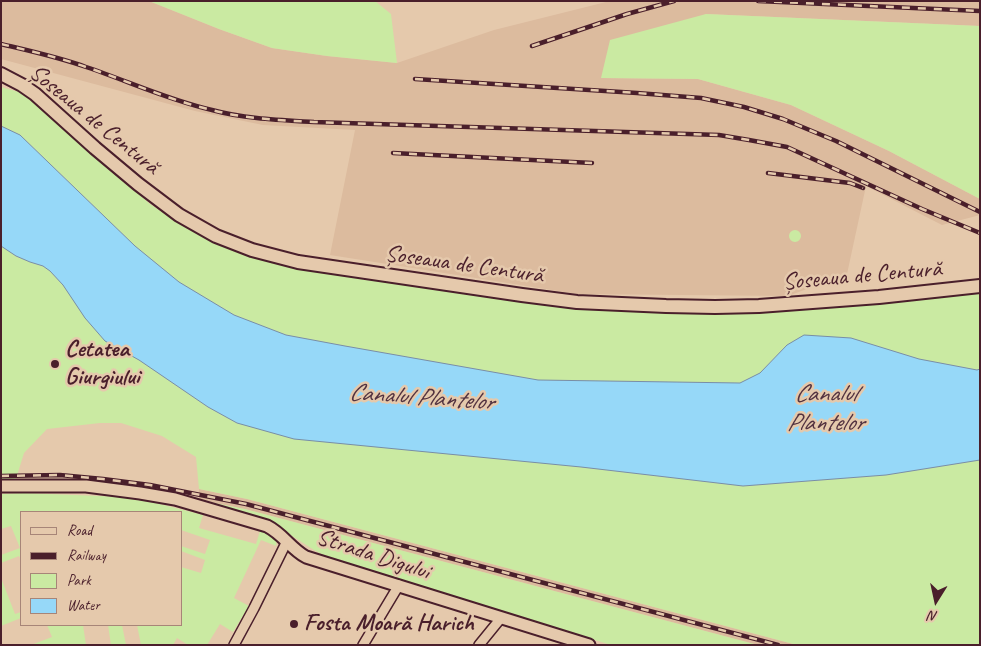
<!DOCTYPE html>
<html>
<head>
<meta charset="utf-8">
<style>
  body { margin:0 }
  #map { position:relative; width:981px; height:646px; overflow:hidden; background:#e5c9ac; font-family:Caveat,sans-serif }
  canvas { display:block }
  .frame { position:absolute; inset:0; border:2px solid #4a1f2b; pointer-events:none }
  .legend { position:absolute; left:20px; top:511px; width:162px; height:115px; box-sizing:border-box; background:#e5c9ac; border:1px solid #a78578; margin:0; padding:6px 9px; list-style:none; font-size:15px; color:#4a1f2b }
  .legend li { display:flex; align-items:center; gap:10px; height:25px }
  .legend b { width:25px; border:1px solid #a78578 }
  .north { position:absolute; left:911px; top:576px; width:50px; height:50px; -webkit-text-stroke:4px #e5c9ac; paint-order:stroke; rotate:190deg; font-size:14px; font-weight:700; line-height:20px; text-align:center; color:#4a1f2b }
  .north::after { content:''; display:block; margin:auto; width:18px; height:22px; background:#4a1f2b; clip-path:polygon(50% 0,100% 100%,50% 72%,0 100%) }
</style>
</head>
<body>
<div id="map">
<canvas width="981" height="646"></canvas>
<div class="frame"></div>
<ul class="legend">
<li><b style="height:6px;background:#e5c9ac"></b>Road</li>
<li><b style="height:6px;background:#4a1f2b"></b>Railway</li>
<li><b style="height:14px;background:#caeaa2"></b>Park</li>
<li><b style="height:14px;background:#96d8f8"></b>Water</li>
</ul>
<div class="north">N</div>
</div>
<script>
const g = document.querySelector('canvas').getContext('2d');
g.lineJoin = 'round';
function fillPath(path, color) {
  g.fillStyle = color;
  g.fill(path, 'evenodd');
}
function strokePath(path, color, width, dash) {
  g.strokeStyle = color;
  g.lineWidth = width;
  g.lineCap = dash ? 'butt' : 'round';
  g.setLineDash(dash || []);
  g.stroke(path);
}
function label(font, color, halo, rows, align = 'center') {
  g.font = font + ' Caveat,sans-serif';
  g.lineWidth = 5;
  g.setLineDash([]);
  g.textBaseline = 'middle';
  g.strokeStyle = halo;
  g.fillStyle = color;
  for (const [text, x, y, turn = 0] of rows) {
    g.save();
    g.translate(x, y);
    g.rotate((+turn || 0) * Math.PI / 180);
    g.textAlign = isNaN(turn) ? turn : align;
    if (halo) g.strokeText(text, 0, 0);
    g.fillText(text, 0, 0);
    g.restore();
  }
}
const built = new Path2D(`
  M1,1H149L219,29L272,48L327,56L397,63L494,30L610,1H980V26L706,14L602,78L698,79L791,105L889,151L980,199V215L942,225L866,186L847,274L788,296L577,294L330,255L355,130L263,125L195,111L1,59Z
  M199,489L247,499L797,645H758L245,509L199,500Z`);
const green = new Path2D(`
  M149,1H375L391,14L397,63L327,56L272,48L219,29Z
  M706,14L980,26V199L889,151L791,105L698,79L601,78L610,40Z
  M1,87L26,94L150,204L179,223L208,238L528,301L579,309L722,312H772L811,309L980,290V369L977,370L919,359L851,338L787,345L760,373L740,383L538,380L345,346L286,335L234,315L179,282L135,246L20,135L1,126Z
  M789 236a6 6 0 1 1 12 0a6 6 0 1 1-12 0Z
  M1,246L16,256L30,262L43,266L50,271L63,285L105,341L139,360L208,407L237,423L581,467L743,486L886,475L980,460V645H797L247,499L199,489L196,457L162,436L121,423H100L47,429L24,453L15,482H1Z
  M24,493L124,497L160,504L203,515L199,528L256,544L260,531C268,533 279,537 276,546L261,540L234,598L249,606L233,632L220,624L207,645H188L177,638L173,645H141L137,625H181V567L201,573L205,560L181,551V546L205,554L210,540L181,530V512H21V560L19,556L1,563V555L20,548L11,526L1,529V494Z
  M199,500L245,509L758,645H611L329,558L314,550L275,525L199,503Z
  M1,578L15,614L21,612V618L1,626Z
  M47,625H83L86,645H31L52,637Z
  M108,625H122L126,645H111Z`);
const water = new Path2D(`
  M1,126L20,135L135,246L179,282L234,315L286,335L345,346L538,380L740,383L760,373L787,345L804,335L851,338L919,359L977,370L980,369V460L886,475L743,486L581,467L294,439L237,423L208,407L139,360L105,341L85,318L63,285L50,271L43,266L30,262L16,256L1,246Z`);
const minor = new Path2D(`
  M234,645L254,608L287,541
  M363,645L399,585
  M479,645L501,618`);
const tertiary = new Path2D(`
  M1,486H86L140,493L175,499L267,526C283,534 291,549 306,557L589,645`);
const secondary = new Path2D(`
  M1,74L22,85L35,94L95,148L138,184L179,215L216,236L252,250L298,262L522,295L577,302L666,306L715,307L759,306L879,297L980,286`);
const rail = new Path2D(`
  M758,1L980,11
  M1,44C30,51 58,57 86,67C128,81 168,100 212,110C245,119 279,120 314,122L719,135L749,140L787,147L922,209L980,233
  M532,46L627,14L674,1
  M415,79L637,93L701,98L744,107L783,119L836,141L980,212
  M393,153L592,163
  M768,173L850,183L863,188
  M1,476L60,475L103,479L150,485L246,504L778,645`);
const markers = [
  [55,364,5,"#4a1f2b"],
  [294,624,5,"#4a1f2b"]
];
const streetNames = [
  ["Șoseaua de Centură",94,120,39],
  ["Șoseaua de Centură",464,265,8],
  ["Șoseaua de Centură",862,276,-5],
  ["Strada Digului",373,555,18]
];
const poiNames = [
  ["Cetatea",65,350],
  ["Giurgiului",65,378],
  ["Fosta Moară Harich",304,624]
];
const waterNames = [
  ["Canalul",825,394],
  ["Plantelor",825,423],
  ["Canalul Plantelor",421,398,4]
];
fillPath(built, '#dcbb9e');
fillPath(green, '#caeaa2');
fillPath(water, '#96d8f8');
strokePath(water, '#788ea6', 1);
strokePath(minor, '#4a1f2b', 12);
strokePath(tertiary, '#4a1f2b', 15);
strokePath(secondary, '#4a1f2b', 16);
strokePath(minor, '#e5c9ac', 9);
strokePath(tertiary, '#e5c9ac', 11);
strokePath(secondary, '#e5c9ac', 12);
strokePath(rail, '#4a1f2b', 4.5);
strokePath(rail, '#e5c9ac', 2.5, [8]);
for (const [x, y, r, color] of markers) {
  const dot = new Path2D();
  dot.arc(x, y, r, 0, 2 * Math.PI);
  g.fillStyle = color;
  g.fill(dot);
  strokePath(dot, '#e5c9ac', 2);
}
label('24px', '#4a1f2b', '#e5c9ac', streetNames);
label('bold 24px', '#4a1f2b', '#e5c9ac', poiNames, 'left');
label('italic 25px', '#523240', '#e5c9ac', waterNames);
</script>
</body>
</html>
